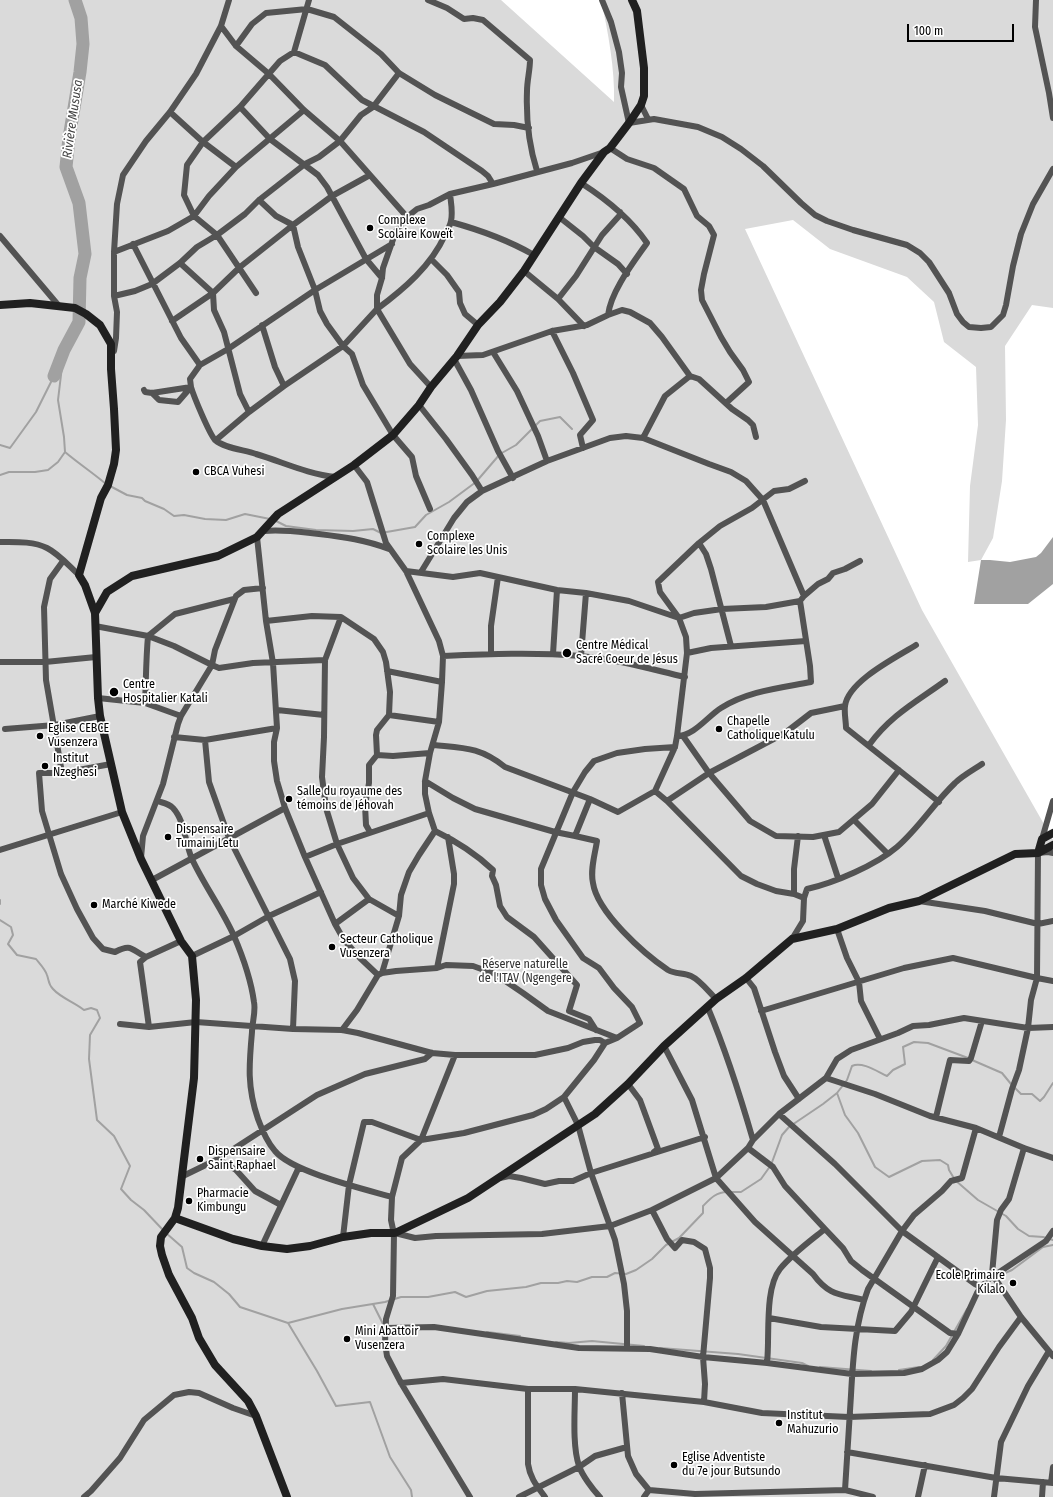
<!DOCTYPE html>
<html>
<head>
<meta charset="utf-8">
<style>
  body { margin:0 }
  #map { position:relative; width:1053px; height:1497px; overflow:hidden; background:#fff; font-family:"Fira Sans Condensed",sans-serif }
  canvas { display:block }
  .scale { position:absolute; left:907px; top:24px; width:107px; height:18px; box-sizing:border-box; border:2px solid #000; border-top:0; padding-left:5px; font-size:12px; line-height:14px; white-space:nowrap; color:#000; -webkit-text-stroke:3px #fff; paint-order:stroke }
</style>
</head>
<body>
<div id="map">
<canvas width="1053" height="1497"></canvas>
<div class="scale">100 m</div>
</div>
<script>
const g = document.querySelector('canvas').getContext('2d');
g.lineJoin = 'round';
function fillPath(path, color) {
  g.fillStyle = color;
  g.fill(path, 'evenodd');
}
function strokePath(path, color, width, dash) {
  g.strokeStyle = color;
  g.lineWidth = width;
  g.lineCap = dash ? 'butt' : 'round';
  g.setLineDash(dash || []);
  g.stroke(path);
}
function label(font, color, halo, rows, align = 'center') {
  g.font = font + ' "Fira Sans Condensed",sans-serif';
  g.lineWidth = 3.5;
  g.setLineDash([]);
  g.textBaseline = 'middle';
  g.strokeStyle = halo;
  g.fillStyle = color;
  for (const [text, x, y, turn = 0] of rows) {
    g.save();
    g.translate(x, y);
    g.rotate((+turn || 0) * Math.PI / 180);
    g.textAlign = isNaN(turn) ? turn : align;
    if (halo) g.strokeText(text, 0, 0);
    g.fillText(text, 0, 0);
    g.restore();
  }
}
const green = new Path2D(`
  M0,0H501L614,102C615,70 608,31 601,0H1053V308L1032,305L1005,346L1006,420L1002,481L993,538L981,560L968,562L970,486L978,425L976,367L944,342L934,302L907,277L830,249L793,220L745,229L922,610L1053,840V1497H0Z`);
const water = new Path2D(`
  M1053,537V584L1028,604H974L981,560H990L1010,562L1036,557L1041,553Z`);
const stream = new Path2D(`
  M0,445L10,448L36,412L54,376
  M65,452C78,463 93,473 106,484
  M0,475L9,472H35L48,470L58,462L65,452L64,437L58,400L64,350
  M110,486L127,495L142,498L145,501L164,509L174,516L184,515L205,519L226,520L245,514L270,519
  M276,521L286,526L316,530L353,531L373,529L381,533L415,527L426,515L449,502L476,482L500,454L516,445L540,421L560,417L572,429
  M0,900V904
  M0,920L11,927L13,935L8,944L17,955L36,959C40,964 45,969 47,975C49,980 48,984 53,989C61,998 74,1002 84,1010L91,1008L97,1010L100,1018L90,1035L89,1059L97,1120L114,1136L130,1166L121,1189L131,1200L144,1210L163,1230
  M972,1060L1002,1073L1011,1084
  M1014,1087L1021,1094H1032L1040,1101L1044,1097L1053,1083
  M837,1093L845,1115L858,1133L875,1167L889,1177L922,1161L940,1160L948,1165L949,1170L955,1180L978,1200L1006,1216L1018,1229L1029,1236L1043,1237L1053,1240
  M731,1192H741L761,1179L771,1165L782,1135L789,1127L823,1104L837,1093L847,1080L852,1066C862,1061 878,1072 887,1076L893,1070L905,1064L903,1047L914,1042L928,1043L968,1058
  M166,1233L182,1247L187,1268L194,1273L214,1282L229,1294L240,1307L288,1323L342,1309L385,1302L401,1297H428L455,1292L466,1297L487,1291L526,1287L541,1283H558L567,1281L577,1282L592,1277H607L615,1273L626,1274L636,1270L652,1259L666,1245L679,1238L703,1213V1206C710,1199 716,1192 727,1192
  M996,1277L1012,1270L1043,1247L1053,1245
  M373,1304L384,1326
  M288,1323L317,1371L336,1406L370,1402L390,1457L411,1490L412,1497
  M487,1332L520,1336
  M556,1342L569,1343L592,1341L644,1346
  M660,1348L738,1354L802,1363L808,1366
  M933,1360L946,1346L967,1309
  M820,1367L871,1371
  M899,1370L919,1367`);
const river = new Path2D(`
  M54,376L64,350L79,322L80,278L85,254L79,203L66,167L69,138L80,72L83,44L81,18L75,0`);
const street = new Path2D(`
  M428,0L447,8L464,19L473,18L483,20L530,60C530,70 527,81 527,91C526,117 529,146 537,171
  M602,0L611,22L619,52L622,73L621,87L629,123L654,119L698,127L722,137L741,149L763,166L801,203L815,215L827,221L853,230L907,245L920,253L929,262L949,293L957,314L963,322L969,327L981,328L991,327L1003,315L1006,305L1013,266L1021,234L1033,204L1053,169
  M1036,0L1035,27L1049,93L1053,118
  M221,26L236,46L269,74L304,110L340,141L407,217
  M236,46L252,24L266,13L307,9L334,17L381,54L399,73L435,95L494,124L514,125L529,128
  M294,52L309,0
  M641,105L648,119
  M240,107L270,139L318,175L327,187L366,259L382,278
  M170,112L203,142L236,167
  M610,148L627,159L654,168L684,189L697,216L709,226L714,235L704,274L701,290L702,300L721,337L730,352L743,370L749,382L726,403
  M581,183C606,199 630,218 647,243C633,263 611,291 608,315
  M259,200L276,216L293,225L298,247L315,290L320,311L327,324L343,346L352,354L363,385L393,435L412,457L416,476L430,509
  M559,217L583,236L594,247L618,264L627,274
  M451,222C480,230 508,240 534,255
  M0,236L59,306
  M133,244L181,338L200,365
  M114,252L168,231L194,216L209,196L236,167L304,110
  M431,259L447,275L459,292L460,303L465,314L478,325
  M180,263L213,293L214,310L224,332L240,394L249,412
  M524,271L558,299L584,326
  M256,293L217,235L194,216L184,195L187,165L203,142L240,107L280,61L294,52L325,65L362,100L424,132L482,171L488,176L493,184
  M114,296L135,291L152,284L180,263L197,247L217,235L245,214L259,200L305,164L319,157L340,141L361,115L373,107L399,73
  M558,299L576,276L602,235L620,215V212
  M172,321L213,293L240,267L293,225L332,196L370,175
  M262,325L275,367L284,386
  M552,331L573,373L593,420L580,435L583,448
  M114,351L116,338L117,312L114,296V252L117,204L123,175L146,141L170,112L196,74L221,26L229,0
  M493,352L517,391L538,436L547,461
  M457,356L483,355L552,331L587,325L608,315L622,310L630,312L650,323L662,337L690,376L699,379L732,409L748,420L753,425L756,437
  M454,359L471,390L498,451L513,478
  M431,387L410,364L377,309C404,289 431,266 445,235C447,231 450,226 451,221C453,212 451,203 450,194
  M144,390L145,392L152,393L191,387L190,379L200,365L228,349L315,290L392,244
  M152,393L159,400L178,402L191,387C194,397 209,433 215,440C224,448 245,450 256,454C283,462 307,474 336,477
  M419,405L446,439L472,475L482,491
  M643,438L665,396L690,376
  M216,440L249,412L284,386L343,346L377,309V295L382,278L383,268L396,231L407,217L417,209L429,205L450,194L493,184L572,163L604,152
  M354,465L367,482L386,543L406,571L439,641L443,656L442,682L439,722L430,753L425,781V794L429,813L435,831C456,841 476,854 493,870L492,876L496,885L500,906L507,917L534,937L577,985L569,1011L589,1019L596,1030
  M264,531C283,529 300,532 319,534C344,537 366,540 389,549
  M257,537L266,621L273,663L277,728L274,742V761L277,781L285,808L305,857L335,924L344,940L360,958L378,975
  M0,542C15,542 33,541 47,548C59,554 69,566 79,575
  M699,543L706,554L711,569L731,646
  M406,571L453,577L480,573L557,590L586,593L629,601L679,618L694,613L722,609L766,607L800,601
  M421,572L454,518L467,502L482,491L547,461L610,438L626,436L643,438L709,464L731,472L746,481L763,500L804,596
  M341,617L325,660L324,737L322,777L326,808L337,844L353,878L369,899L399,916
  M266,621L312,616L341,617L374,639L383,652L386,662L390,692L389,715L377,730L376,735L377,755L369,765V783L365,805L366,825L370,832
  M95,626L148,636L174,646L212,665L215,650L236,596L244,590L263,588
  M916,645C897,657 848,681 845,706C844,713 846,721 846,728L939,802
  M687,653L711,648L806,641
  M491,654V626L498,577
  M553,654L557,590
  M443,656C488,654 535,652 580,656C616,659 650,669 685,677
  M581,656L586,593
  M0,662H45L96,657
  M387,671L442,682
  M98,698L145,703L181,716
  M145,703C146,681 146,658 148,636L175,614L234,599
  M277,710L324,715
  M389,715L439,722
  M5,729L55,725L100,716
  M677,736C694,736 708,716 721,708C748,691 780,688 811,682L810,666L800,601L804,596L818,584L828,579L833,573L845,569L860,561
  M683,736L709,773L750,821L776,836L813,837L839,832L872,804L899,770
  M174,737L205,740L277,728
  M205,740L209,782L229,838L290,959L295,981L293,1029
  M434,745C464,748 480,747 505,767L590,799
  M869,745C891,715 916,702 945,681
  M377,755L393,756L430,753
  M111,764L62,773H39L42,811L61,874L77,909L93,938L103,949L115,952C132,943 131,950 146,957L181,941
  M62,773L46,680L44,607L50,579L63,561
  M425,781L453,798L475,809L555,832L575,836
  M655,791L618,812L590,799L575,836L597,841C595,854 590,870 593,883C597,912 644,954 668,970C675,974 684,973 691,976C700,980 709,992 716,999
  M157,801C163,803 168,803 173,808C185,821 185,843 192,859C204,885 222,909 234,936C243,957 251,980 254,1002C256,1012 252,1023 252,1032C249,1065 247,1087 258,1119C262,1130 267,1142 275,1151C292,1172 364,1189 392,1197
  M667,801L709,773L785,733L811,713L845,706
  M854,820L888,854
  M824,835L838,878
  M1042,839L1053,801
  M0,850L122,812
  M305,857L337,844L429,813
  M141,858L143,836L163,784L178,724L181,716L212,665L219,668L253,663L325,660
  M152,880L285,808
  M794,894V869L798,836
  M804,898L807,889C834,883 876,865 897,847C919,828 934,803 955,783C962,776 973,770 982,764
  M919,901L985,911L1038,924L1053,921
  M335,924L369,899
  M837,929L847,958L859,982L861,1001L880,1039
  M792,939L803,921L804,898L794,894L776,891L757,884L741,876L667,801L655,791L675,747L677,736L687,653L686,637L679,618L660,592L658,582L699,543L720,526L752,508L774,491L789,489L805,481
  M192,956L234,936L269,916L321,892
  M146,957L140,962L149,1027
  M437,968L454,884V874L448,837
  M382,973L399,916L401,895L409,872L419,855L435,831
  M746,978L754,988L775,1052L784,1076L799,1099
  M708,1008C726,1051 740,1095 753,1140
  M761,1011L904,968L953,958L1037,978L1053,981
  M120,1024L149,1027L196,1022L293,1029L342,1030L358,1033L432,1053L455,1055H535L568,1048L583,1042L595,1040H600L605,1043
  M342,1030L357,1010L378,975L382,973L396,971L437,968L446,965L473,966L495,974L523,993L548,1011L617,1038
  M664,1046L692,1100L716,1178L755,1222L813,1274C829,1296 840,1294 864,1300
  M455,1055L421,1140L402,1158L392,1197L391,1220L394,1234L393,1296L386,1319L385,1343L387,1356L401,1383L470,1497
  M826,1078L837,1059L851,1050L898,1033L913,1026L929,1025L964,1018L1028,1028L1053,1027
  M628,1084L640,1100L658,1149L654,1152
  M564,1097L578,1125L591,1173L615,1240L624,1284L627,1311V1348
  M779,1114L835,1164L902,1231L975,1284L981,1287
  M936,1117L950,1060L969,1061L971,1058L982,1021
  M999,1137L1012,1089L1019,1070L1028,1028L1031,1000L1037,978L1038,853L1048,852L1053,853
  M748,1148L773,1167L785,1186L825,1229L843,1248L851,1261L862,1270L950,1333L958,1334
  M1024,1148L1009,1199L1001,1210L997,1220L992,1274L1021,1317L1053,1356
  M218,1159L236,1170L255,1191L281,1205
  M181,1177L218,1159L317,1095L365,1074L425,1059L432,1053
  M500,1178L509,1176L521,1178L545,1184L559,1181H573L591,1173L705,1137
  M652,1210L667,1239L675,1248L682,1240L694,1242L705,1249L710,1268V1278L703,1357L705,1384L704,1402
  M395,1233L415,1238L436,1236L542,1234L610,1226L652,1210L716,1178L748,1148L753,1140L779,1114L826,1078L875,1094L930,1116L976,1128L1024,1148L1053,1158
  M343,1237L349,1185L364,1122H372L421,1140L464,1133L533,1115L546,1109L564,1097L594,1060L605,1043L617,1038L640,1023L632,1007L614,988L599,968L583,958L556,920L545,899L541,885V869L573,792L585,772L594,761L617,753L645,749L675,747
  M262,1246L299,1167
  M769,1318L821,1327L895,1331L911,1312L938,1257
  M387,1328L434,1327L579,1348L650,1349L703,1357L767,1363L852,1374L904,1373L922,1369L938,1360L947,1352L958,1334L977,1293L981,1287L989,1279L1046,1241L1053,1231
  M767,1363C770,1338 764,1289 780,1269C792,1254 810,1241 825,1229
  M401,1383L443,1379L528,1389H575L704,1402L762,1413L849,1417L930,1414L954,1405L963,1398L972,1389L999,1347L1021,1317
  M528,1389V1464C530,1478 537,1486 545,1497
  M575,1389C575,1411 572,1445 579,1466C582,1475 593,1490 600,1497
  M622,1393L628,1456L636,1474L649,1490L695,1494L845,1490L873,1497
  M847,1452L996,1478L1053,1483
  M1051,1483L1053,1467
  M845,1490C847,1458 849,1426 851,1395C853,1358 855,1324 868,1289L902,1231L914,1215L942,1191L951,1181L962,1178L976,1128
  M84,1497L91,1491L120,1458L144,1420L174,1395L189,1392L199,1393L233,1408L256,1416
  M519,1497L579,1467L595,1456L627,1447
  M644,1497L649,1490
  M918,1497L925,1465
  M994,1497L1001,1442L1028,1386L1049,1351
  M1042,1497L1043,1482`);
const secondary = new Path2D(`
  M0,305L30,303L75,308L86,314L100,325L111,344V369L114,409L116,450L114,464L108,485L101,498L79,575L85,585L95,613L98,698L100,716L122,812L141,859L181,941L192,956L196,1000L194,1078L178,1208L175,1218L161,1237L160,1246L162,1255L169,1275L192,1318L199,1338L215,1365L248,1401L256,1416L287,1497
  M95,613L107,592L132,576L218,556L257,537L278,514L354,465L393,435L419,405L431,387L457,356L478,325L500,302L524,271L581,183L604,152L610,148L629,123L641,105L644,96V68L637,11L632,0
  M1038,853L1042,839L1053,833
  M175,1218L233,1239L262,1246L287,1249L310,1246L343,1237L371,1233H395L468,1198L595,1114L628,1084L664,1046L716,999L746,978L792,939L837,929L889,908L919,901L1015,854L1038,853L1053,845`);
const markers = [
  [370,228,4,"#000"],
  [196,472,4,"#000"],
  [419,544,4,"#000"],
  [567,653,5,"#000"],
  [114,692,5,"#000"],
  [719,729,4,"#000"],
  [40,736,4,"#000"],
  [45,766,4,"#000"],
  [289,799,4,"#000"],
  [168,837,4,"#000"],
  [94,905,4,"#000"],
  [332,947,4,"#000"],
  [200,1159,4,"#000"],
  [189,1201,4,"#000"],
  [1013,1283,4,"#000"],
  [347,1339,4,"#000"],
  [779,1423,4,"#000"],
  [674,1465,4,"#000"]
];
const poiNames = [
  ["Complexe",378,221],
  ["Scolaire Koweït",378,235],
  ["CBCA Vuhesi",204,472],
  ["Complexe",427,537],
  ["Scolaire les Unis",427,551],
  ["Centre Médical",576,646],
  ["Sacré Coeur de Jésus",576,660],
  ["Centre",123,685],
  ["Hospitalier Katali",123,699],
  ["Chapelle",727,722],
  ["Catholique Katulu",727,736],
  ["Eglise CEBCE",48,729],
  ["Vusenzera",48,743],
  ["Institut",53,759],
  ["Nzeghesi",53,773],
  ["Salle du royaume des",297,792],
  ["témoins de Jéhovah",297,806],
  ["Dispensaire",176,830],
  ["Tumaini Letu",176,844],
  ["Marché Kiwede",102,905],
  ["Secteur Catholique",340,940],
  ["Vusenzera",340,954],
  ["Dispensaire",208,1152],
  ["Saint Raphael",208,1166],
  ["Pharmacie",197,1194],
  ["Kimbungu",197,1208],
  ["Ecole Primaire",1005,1276,"right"],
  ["Kilalo",1005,1290,"right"],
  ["Mini Abattoir",355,1332],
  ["Vusenzera",355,1346],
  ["Institut",787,1416],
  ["Mahuzurio",787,1430],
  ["Eglise Adventiste",682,1458],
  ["du 7e jour Butsundo",682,1472]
];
const parkNames = [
  ["Réserve naturelle",525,965],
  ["de l'ITAV (Ngengere",525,979]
];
const waterNames = [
  ["Rivière Mususa",73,119,-82]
];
fillPath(green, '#dadada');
fillPath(water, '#a1a1a1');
strokePath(stream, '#a1a1a1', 2);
strokePath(river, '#a1a1a1', 13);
strokePath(street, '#535353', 6);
strokePath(secondary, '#202020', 8);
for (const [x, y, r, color] of markers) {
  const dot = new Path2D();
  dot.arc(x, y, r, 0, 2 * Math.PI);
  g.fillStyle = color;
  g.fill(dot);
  strokePath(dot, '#fff', 1.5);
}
label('12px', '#000', '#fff', poiNames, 'left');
label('12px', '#313131', '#fff', parkNames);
label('italic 13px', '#424242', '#fff', waterNames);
</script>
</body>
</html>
